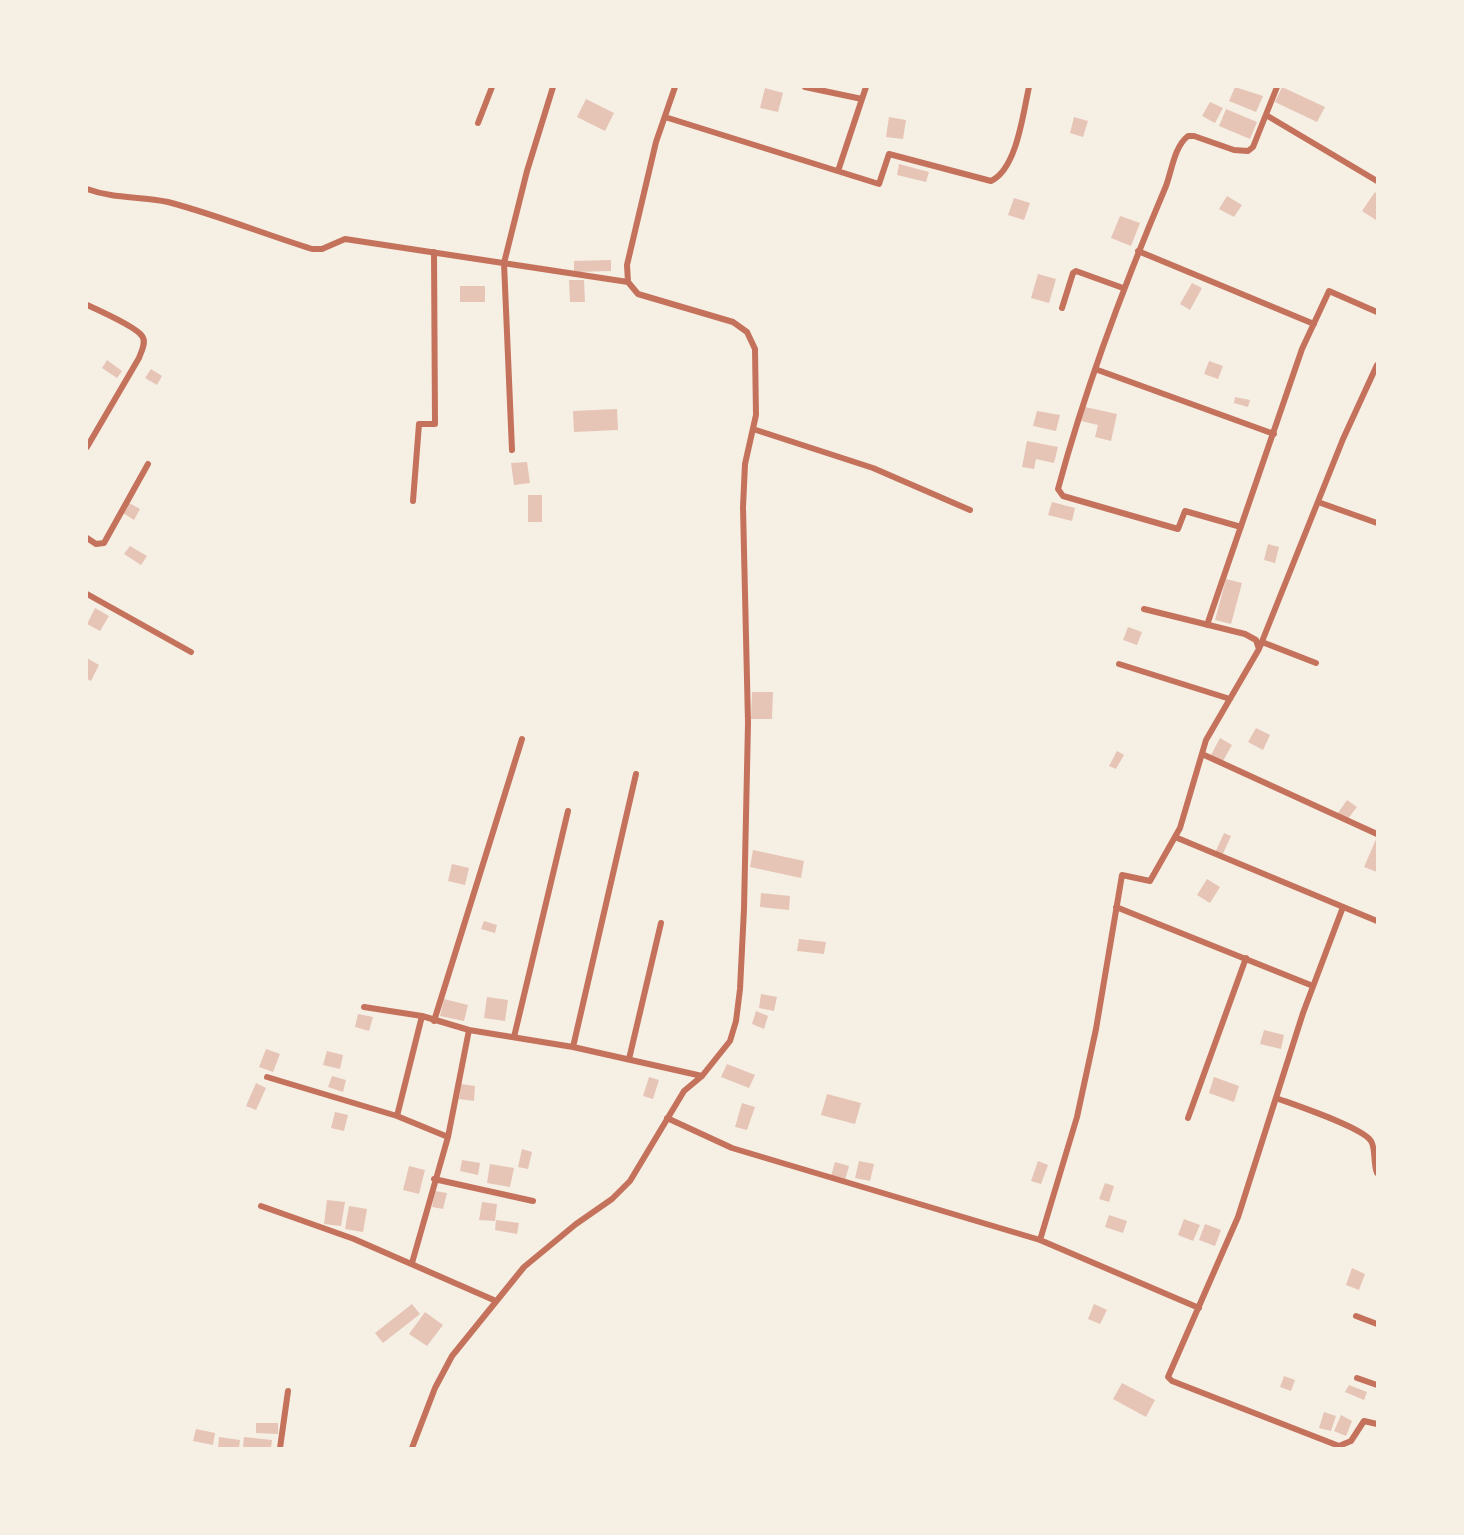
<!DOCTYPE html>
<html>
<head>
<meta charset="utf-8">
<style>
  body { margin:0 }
  #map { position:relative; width:1464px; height:1535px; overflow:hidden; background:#f6efe4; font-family:"Libre Baskerville",serif }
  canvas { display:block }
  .frame { position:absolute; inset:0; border:88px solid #f6efe4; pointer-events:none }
</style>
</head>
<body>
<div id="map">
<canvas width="1464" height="1535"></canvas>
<div class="frame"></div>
</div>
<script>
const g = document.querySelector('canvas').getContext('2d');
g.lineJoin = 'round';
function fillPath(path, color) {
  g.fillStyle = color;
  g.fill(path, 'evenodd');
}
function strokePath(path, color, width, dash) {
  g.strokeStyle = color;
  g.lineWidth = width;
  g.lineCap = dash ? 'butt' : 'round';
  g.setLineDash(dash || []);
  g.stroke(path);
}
const building = new Path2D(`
  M1235,87L1263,96L1256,112L1229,101Z
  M1282,87L1325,107L1317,122L1275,102Z
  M765,88L783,93L778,112L760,108Z
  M586,99L614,113L605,131L577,117Z
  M1210,102L1223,108L1215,123L1202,116Z
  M1226,109L1257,122L1250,139L1219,126Z
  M889,117L906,120L903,139L886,137Z
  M1074,117L1088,121L1083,137L1070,133Z
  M899,164L929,172L926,182L897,175Z
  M1375,192L1377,194L1376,220L1362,211Z
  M1227,196L1242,205L1234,217L1219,209Z
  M1014,198L1030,203L1024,220L1008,215Z
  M1120,216L1140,223L1131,246L1111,238Z
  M611,260V271L574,272V261Z
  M1038,274L1056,279L1049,303L1031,298Z
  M569,280H584L585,302H570Z
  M1192,283L1202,288L1190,310L1180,304Z
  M460,286H485V302H460Z
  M107,360L122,371L117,378L102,368Z
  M1209,361L1223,366L1218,379L1204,374Z
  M151,369L162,376L157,385L145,378Z
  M1235,397L1250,400L1248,407L1234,403Z
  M1085,407L1117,414L1111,441L1095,437L1098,425L1081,421Z
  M617,409L618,430L574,432L573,411Z
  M1037,411L1060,415L1056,431L1033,426Z
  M1027,441L1058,447L1054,463L1036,459L1034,469L1022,467Z
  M527,462L530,483L514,485L511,463Z
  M528,495H542V522H528Z
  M1052,502L1075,508L1072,521L1048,515Z
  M129,503L140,509L134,520L123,513Z
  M1268,544L1279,547L1275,563L1264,560Z
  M130,546L147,556L141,565L124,554Z
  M1226,579L1242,583L1231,624L1215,620Z
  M95,608L109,616L100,631L87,624Z
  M1128,627L1142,632L1137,645L1123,640Z
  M87,658L99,665L91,681L87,679Z
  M752,692H773L772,719H751Z
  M1256,728L1270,735L1263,750L1248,742Z
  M1220,738L1232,745L1223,761L1211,755Z
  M1117,751L1124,755L1116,769L1109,766Z
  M1347,800L1357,807L1347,820L1338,813Z
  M1224,833L1231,836L1222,856L1215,853Z
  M1377,837V872L1364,867Z
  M753,850L804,861L801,878L750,867Z
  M452,864L469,868L465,885L448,881Z
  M1207,879L1220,887L1210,903L1197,895Z
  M761,893L790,896L789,910L760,907Z
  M484,921L497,925L495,933L481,929Z
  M799,939L826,942L824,954L797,951Z
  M761,994L777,997L774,1011L759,1008Z
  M487,997L508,1000L505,1021L484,1018Z
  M444,999L468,1005L464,1021L440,1016Z
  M756,1011L768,1016L764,1029L752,1024Z
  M358,1014L373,1017L369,1031L355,1027Z
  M1264,1030L1284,1035L1281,1049L1260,1044Z
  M266,1049L280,1054L273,1072L259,1067Z
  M327,1051L343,1055L340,1069L323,1065Z
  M727,1064L755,1075L749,1088L721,1077Z
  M332,1076L346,1080L343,1092L328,1087Z
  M649,1077L659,1080L653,1099L643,1096Z
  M1214,1077L1239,1086L1234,1102L1209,1093Z
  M256,1083L266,1088L256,1110L246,1106Z
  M461,1084L475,1086L474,1101L459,1099Z
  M827,1094L861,1103L855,1124L821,1115Z
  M742,1103L755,1107L747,1130L735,1127Z
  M335,1112L348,1115L344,1131L331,1128Z
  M522,1149L532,1152L528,1169L518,1167Z
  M462,1160L480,1163L478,1175L460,1171Z
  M859,1161L874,1164L870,1181L855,1178Z
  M1038,1161L1048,1165L1041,1184L1031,1181Z
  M835,1162L849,1166L845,1180L831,1176Z
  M490,1164L514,1168L510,1187L487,1183Z
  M409,1166L425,1170L419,1194L403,1190Z
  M1105,1183L1114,1186L1109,1202L1099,1199Z
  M435,1191L447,1193L443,1209L432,1207Z
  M327,1200L345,1202L341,1226L324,1224Z
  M482,1202L497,1204L495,1221L479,1220Z
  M349,1206L367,1209L363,1232L345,1229Z
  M1109,1215L1127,1221L1123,1233L1105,1227Z
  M1184,1219L1200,1225L1193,1241L1178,1235Z
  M496,1220L519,1223L517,1234L495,1230Z
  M1205,1224L1221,1230L1215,1246L1199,1240Z
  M1352,1268L1365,1274L1359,1290L1346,1285Z
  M412,1304L420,1314L383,1343L375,1333Z
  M1094,1304L1107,1310L1100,1324L1088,1319Z
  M425,1312L443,1325L427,1346L409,1334Z
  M1284,1376L1295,1380L1291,1391L1280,1387Z
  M1122,1383L1155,1400L1146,1417L1113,1399Z
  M1349,1385L1367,1392L1364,1400L1345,1392Z
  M1324,1412L1336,1416L1331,1431L1319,1428Z
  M1341,1415L1352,1421L1346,1436L1334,1431Z
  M256,1423H278V1434L256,1433Z
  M196,1429L215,1433L213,1445L193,1441Z
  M219,1437L240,1440L239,1448H218Z
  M244,1437L272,1440L271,1448H243Z`);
const minor = new Path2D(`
  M805,87L862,99
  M1266,115L1377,181
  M665,117L879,184L889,154L991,181C1017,169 1023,113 1029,87
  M478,123L492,87
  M838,171L866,87
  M87,189C114,199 141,196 168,202C217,215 264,234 312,249H322L345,239L628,282
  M1138,251L1314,324
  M87,305C98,310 136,327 142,336C147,342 141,352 139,358L87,447
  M1062,308L1073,273L1076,271L1123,288
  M1095,369L1274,434
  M753,429L873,468L970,510
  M512,450L504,263L527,171L553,87
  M413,501L419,424H435L434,252
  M1318,502L1377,523
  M1241,527L1185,511L1178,529L1063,496L1058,489C1086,385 1124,285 1166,186C1172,170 1174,147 1188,136H1194L1234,150L1248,151L1253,147L1277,87
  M87,538L96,544L104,543L148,464
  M87,594L191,652
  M1207,625L1302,349L1329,291L1377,312
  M1262,642L1316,663
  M1259,649L1343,439L1377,365
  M1119,664L1230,699
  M1202,754L1377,834
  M1175,837L1377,921
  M1116,907L1313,986
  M1343,907L1303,1013L1238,1217L1168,1377L1172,1381L1339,1446L1351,1441L1364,1421L1377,1424
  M364,1007L422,1016L469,1030L573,1047L702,1076
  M434,1021L522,739
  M514,1037L568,811
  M573,1047L636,774
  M629,1059L661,923
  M267,1077L397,1116L448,1137
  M1276,1098C1295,1105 1362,1127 1371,1141C1376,1149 1373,1163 1377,1173
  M397,1116L422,1016
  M667,1118L732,1148L1040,1240L1199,1308
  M1188,1118L1246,958
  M434,1179L533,1201
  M261,1206L354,1239L496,1301
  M1040,1240L1077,1117L1096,1029L1122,875L1150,881L1180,828L1206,740L1259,649L1256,640L1245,634L1144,609
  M412,1263L448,1137L469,1030
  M1356,1316L1377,1324
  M1357,1378L1377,1385
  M280,1448L288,1391
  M412,1448L435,1388L452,1356L524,1267L576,1224L612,1199L630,1181L684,1091L702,1076L730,1041L736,1021L740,989L744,909L748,723L743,507L745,464L756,415L755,349L747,332L733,322L638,294L628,282L627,265L656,142L675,87`);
fillPath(building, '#e6c5b7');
strokePath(minor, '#c5725c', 6);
</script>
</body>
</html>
